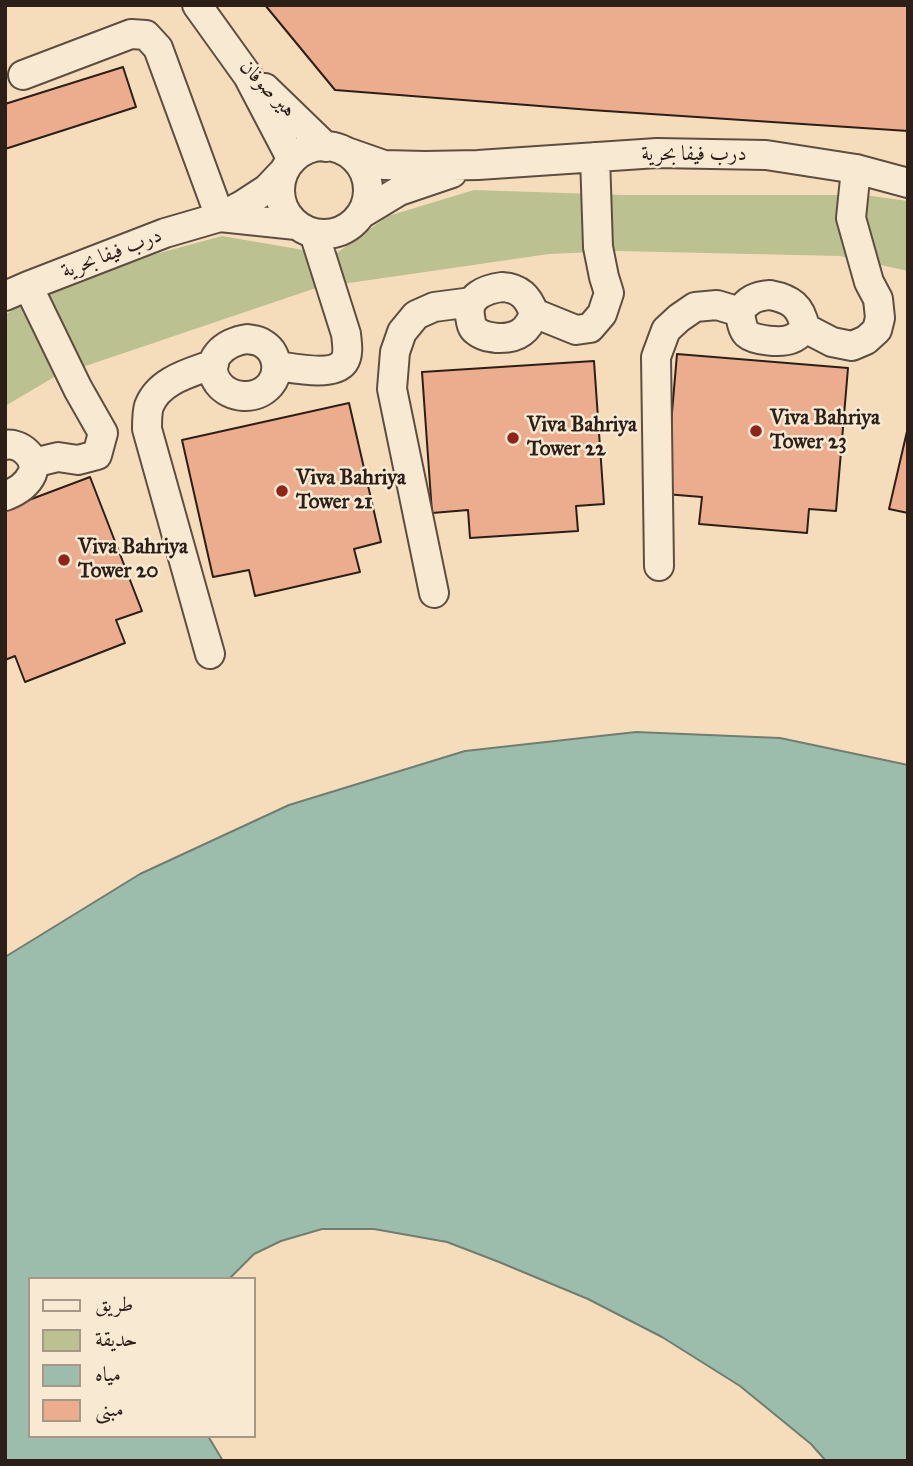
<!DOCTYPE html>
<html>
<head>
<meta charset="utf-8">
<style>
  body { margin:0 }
  #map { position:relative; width:913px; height:1466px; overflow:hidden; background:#f5ddbc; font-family:"IM FELL Great Primer",Amiri,serif }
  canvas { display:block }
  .frame { position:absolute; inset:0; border:7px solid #2b1f18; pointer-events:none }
  .legend { position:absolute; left:28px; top:1277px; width:228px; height:161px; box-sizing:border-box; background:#f8e9d3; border:2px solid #a69888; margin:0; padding:9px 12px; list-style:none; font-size:21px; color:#2b1f18 }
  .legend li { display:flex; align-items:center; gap:14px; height:35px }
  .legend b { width:35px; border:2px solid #a69888 }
</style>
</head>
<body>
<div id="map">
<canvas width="913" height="1466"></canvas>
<div class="frame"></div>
<ul class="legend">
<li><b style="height:9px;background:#f8e9d3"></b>طريق</li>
<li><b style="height:19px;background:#bbc191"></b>حديقة</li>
<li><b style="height:19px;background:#9dbdac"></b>مياه</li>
<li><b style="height:19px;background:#ebad8e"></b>مبنى</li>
</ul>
</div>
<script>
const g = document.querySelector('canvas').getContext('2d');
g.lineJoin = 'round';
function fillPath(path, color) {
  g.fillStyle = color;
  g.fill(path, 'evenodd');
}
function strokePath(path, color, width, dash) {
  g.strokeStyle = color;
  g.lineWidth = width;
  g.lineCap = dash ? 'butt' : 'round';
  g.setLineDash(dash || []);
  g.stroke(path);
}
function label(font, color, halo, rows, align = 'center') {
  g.font = font + ' "IM FELL Great Primer",Amiri,serif';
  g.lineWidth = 5;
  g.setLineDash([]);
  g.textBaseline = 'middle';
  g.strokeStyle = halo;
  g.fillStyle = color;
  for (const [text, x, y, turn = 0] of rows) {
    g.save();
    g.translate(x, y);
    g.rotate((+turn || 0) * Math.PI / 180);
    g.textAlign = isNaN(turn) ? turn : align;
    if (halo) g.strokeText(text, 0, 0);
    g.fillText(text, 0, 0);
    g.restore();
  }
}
const green = new Path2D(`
  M474,190L625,195H864L908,201V271L840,256L618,251L549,254L342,284L313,289L56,376L5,406V315L64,279L222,236L298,249L330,258L388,216Z`);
const water = new Path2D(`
  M636,732L780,738L908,765V1461H826L811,1444L740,1386L662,1337L588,1299L499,1262L447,1242L374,1229H322L281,1241L254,1254L229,1279H30V1436H208L223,1461H5V957L140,874L289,805L465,751Z`);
const building = new Path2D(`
  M265,5H908V131L591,110L335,90Z
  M123,67L136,107L5,149V104Z
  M677,354L848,368L836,511L809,509L807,533L699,524L702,497L665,494Z
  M594,361L604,504L576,506L578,531L470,538L468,510L432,513L422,372Z
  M349,403L381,542L354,549L360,572L255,596L249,570L213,577L182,440Z
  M908,427V513L889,509Z
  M90,477L142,611L116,620L125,643L25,682L15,656L5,660V509Z`);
const minor = new Path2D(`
  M197,5L248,76L292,160
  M23,75L131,34L146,35L158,48L220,217
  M265,88L326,147
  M280 190a44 44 0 1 1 88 0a44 44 0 1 1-88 0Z
  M344,151L384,165L425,166L478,165L657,153L766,155L856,169L908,183
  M361,214L399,191L452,173
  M220,217L296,225
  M28,286L78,389L103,433L97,455L78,460L58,457L33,463
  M502,287C520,288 528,297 534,313C528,332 516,339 497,338C489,337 482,336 476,331C471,327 471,322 470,316C466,296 487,289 502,287Z
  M770,295C791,299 801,306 805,328C801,333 797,337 791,339C782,343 755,341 747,334C742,329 741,319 740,312C747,300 756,296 770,295Z
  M5,296L28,286L165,233L220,217L244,204L267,189L285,170
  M534,313L576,330L590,328L602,314L609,293L604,277L598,247L595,157
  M805,328L832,342L852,346L866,340L877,330L880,318L878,299L869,282L851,218L856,169
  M247,339C252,340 258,340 262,343C277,351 281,372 270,385C256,401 230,399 218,383C202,360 225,342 247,339Z
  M277,366C293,368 333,377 344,362C349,355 347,343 346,334L314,233
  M5,445C20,442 39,458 32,474C27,485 16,492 5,496
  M659,566L656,357L666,330L679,318L695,307L717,305L740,312
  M434,593L392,389L395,352L402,332L416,315L434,307L472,302
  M210,654L147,429C147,422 147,412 149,406C159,380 190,373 214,364`);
const markers = [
  [756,431,7,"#8f2418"],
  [513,438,7,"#8f2418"],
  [282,491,7,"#8f2418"],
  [64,560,7,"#8f2418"]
];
const streetNames = [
  ["هير صوفان",267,89,46],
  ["درب فيفا بحرية",694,155],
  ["درب فيفا بحرية",112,254,-21]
];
const poiNames = [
  ["Viva Bahriya",770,419],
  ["Tower 23",770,443],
  ["Viva Bahriya",527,426],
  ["Tower 22",527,450],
  ["Viva Bahriya",296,479],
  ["Tower 21",296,503],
  ["Viva Bahriya",78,548],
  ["Tower 20",78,572]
];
fillPath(green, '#bbc191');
fillPath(water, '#9dbdac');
strokePath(water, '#6f7e71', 2);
fillPath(building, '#ebad8e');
strokePath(building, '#2b1f18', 2);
strokePath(minor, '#5e4e41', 32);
strokePath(minor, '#f8e9d3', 28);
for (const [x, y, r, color] of markers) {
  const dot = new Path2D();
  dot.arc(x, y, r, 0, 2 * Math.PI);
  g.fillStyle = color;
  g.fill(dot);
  strokePath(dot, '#f8e9d3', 2.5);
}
label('21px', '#2b1f18', '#f8e9d3', streetNames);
label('bold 21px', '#2b1f18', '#f8e9d3', poiNames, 'left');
</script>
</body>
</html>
